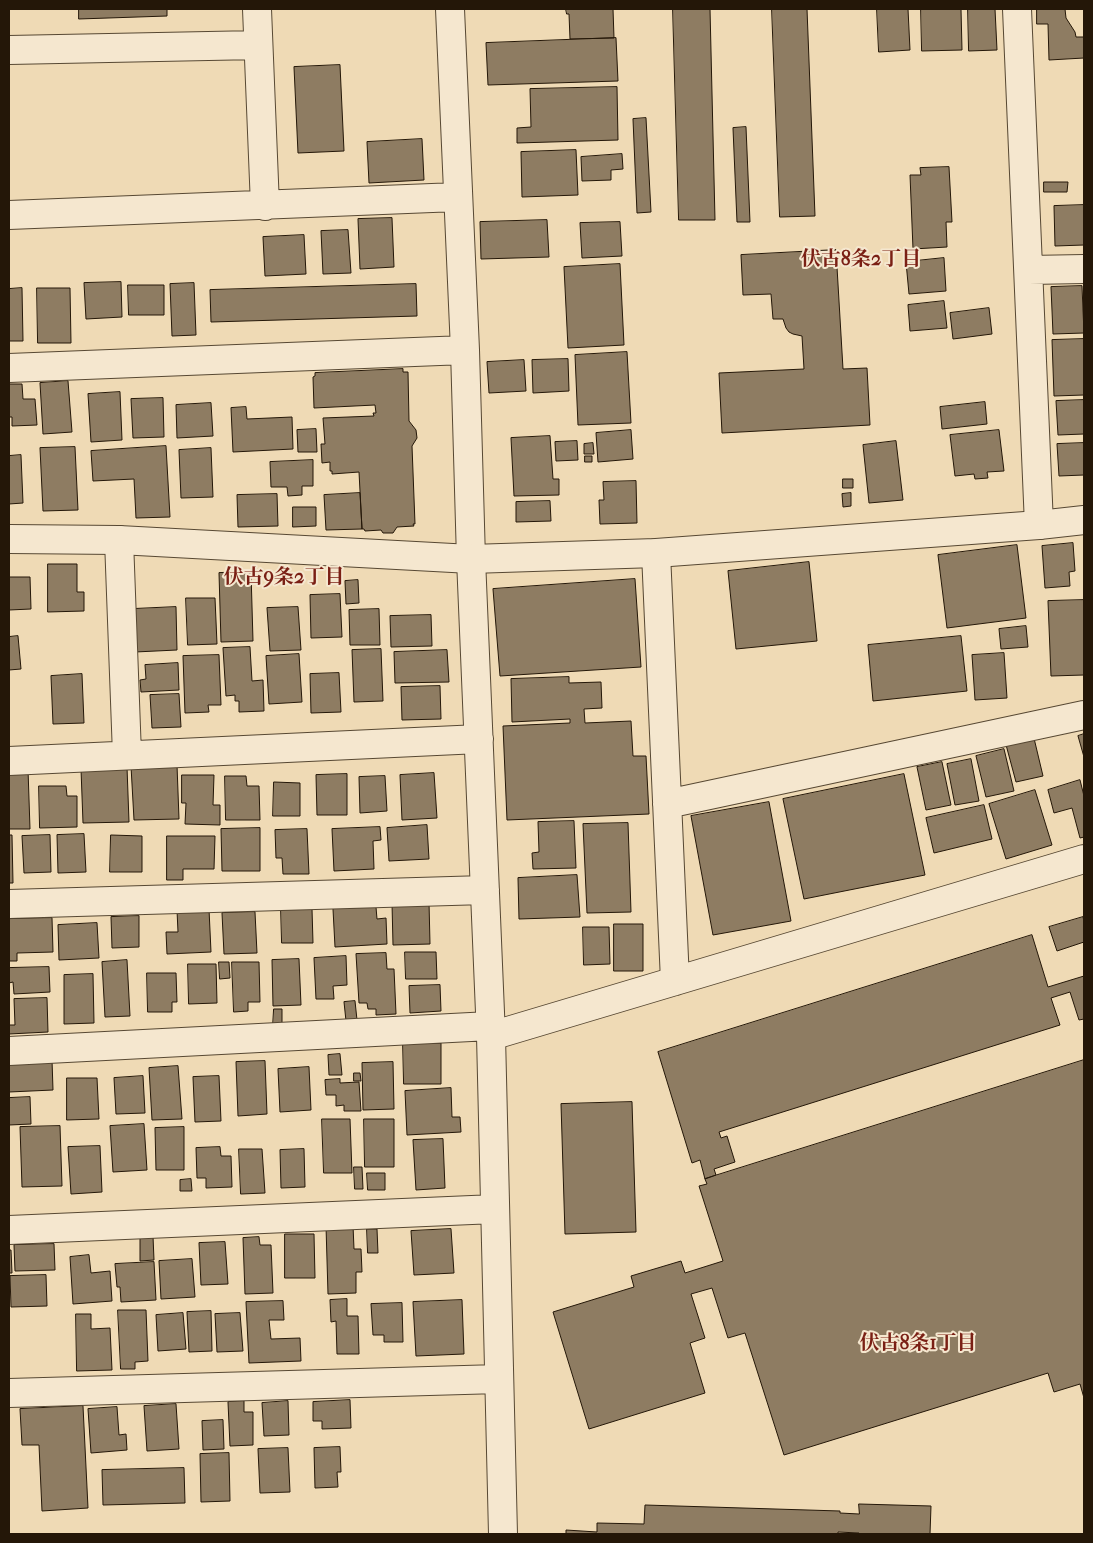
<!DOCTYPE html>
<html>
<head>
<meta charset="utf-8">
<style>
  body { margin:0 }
  #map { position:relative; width:1093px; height:1543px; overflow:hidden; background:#efdab5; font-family:"IM FELL French Canon",serif }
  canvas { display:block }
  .frame { position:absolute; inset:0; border:10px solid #241708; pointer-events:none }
</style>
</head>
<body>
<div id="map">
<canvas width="1093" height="1543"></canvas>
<div class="frame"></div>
</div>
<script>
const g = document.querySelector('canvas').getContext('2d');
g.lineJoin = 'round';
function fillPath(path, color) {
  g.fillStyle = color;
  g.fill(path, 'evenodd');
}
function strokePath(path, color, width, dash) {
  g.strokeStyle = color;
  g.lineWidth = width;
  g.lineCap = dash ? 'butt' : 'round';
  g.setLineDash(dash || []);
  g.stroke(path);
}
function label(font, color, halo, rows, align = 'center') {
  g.font = font + ' "IM FELL French Canon","Noto Serif JP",serif';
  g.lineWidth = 4;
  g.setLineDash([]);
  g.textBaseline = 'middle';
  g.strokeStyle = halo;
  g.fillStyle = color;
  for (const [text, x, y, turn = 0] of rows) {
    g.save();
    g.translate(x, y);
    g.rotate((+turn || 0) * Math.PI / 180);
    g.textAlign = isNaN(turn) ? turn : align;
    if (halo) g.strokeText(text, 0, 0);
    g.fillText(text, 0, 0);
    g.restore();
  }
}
const building = new Path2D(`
  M79,9H167V16L79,19Z
  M566,9H613L614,38L570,39L569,14H567Z
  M673,9H710L715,220H679Z
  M772,9H807L815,216L780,217Z
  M877,9H908L910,50L879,52Z
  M921,9H961L962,50L922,51Z
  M968,9H995L997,50L969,51Z
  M1037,9H1065L1066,18L1075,32L1076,37H1084V58L1049,60L1048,24H1037Z
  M616,38L618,81L488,85L486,43Z
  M340,65L344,151L298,153L294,67Z
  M617,87L618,140L517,143V128L531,127L530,89Z
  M646,118L651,212L637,213L633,119Z
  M746,127L750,222H737L733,128Z
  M422,139L424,180L369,183L367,142Z
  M576,150L578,195L522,197L521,152Z
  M622,154L623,169L611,170V180L582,181L581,157Z
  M949,167L952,222H946L947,247L913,249L910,175H921L920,168Z
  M1044,182H1068L1067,192H1044Z
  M1084,205V245L1055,246L1054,206Z
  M392,218L394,267L360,269L358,219Z
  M547,220L549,257L481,259L480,222Z
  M620,222L622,256L582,258L580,223Z
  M348,230L351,273L323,274L321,231Z
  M304,235L306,274L265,276L263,237Z
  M836,250L843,369L867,368L870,425L722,433L719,373L804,369L802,336L793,334L789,332L786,328L783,319H773L771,294L743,295L741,255Z
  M944,258L946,291L909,294L906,262Z
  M620,264L624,345L568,348L564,267Z
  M121,282L122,317L86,319L84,283Z
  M194,283L196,335L172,336L170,284Z
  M416,284L417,316L211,322L210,290Z
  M128,285H164V315H129Z
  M1082,286L1084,333L1053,334L1051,287Z
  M22,288L23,341H9V289Z
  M37,288H70L71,343H38Z
  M944,301L947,328L910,331L908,305Z
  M989,308L992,334L953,339L950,313Z
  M1084,339V395L1054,396L1052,340Z
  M627,352L631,423L578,425L575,355Z
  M568,359L569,391L533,393L532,360Z
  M524,360L526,391L489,393L487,362Z
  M403,369V372H408L409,421L416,430L417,438L412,446L415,524H413L414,526L397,527L393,533H383L381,530L365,531L364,529H362L359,472L332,474V471H330V462L322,463L321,444H325L323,418L374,416L373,413H376L375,405L314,408L313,377L315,376V373Z
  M68,381L72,432L43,434L40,383Z
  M9,384H22L23,399H35L37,425L12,426V417H9Z
  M120,392L122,440L91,442L88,394Z
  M163,398L164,437L133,438L131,399Z
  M1084,400V434L1058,435L1056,401Z
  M985,402L987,424L942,429L940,407Z
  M211,403L213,436L177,438L176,405Z
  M246,407L247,419L292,417L293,449L233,452L231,408Z
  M316,429L317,452H298L297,430Z
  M631,430L633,459L598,462L596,433Z
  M999,430L1004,471L987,472L988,478L975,479L974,474L955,476L950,435Z
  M550,436L553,479H559V495L514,496L511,438Z
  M577,441L578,460L556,461L555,442Z
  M896,441L903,500L869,503L863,445Z
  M593,443L594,454H584V444Z
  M1084,443V475L1059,476L1057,444Z
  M166,446L170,517L136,518L134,479L93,481L91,451Z
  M75,447L78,510L43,511L40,448Z
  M211,448L213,497L181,498L179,450Z
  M21,455L23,503L9,504V456Z
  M585,456H592V462H585Z
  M313,460V486H302V495L288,496L287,487H271L270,462Z
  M843,479H853V488H843Z
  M636,481L637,523L600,524L599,500H604L603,482Z
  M360,493L362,529L326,530L324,495Z
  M851,493V506L843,507L842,494Z
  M277,494L278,526L238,527L237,495Z
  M550,501L551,521L516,522V502Z
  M293,507H316V526L293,527Z
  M1073,543L1075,571L1069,572L1070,586L1045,588L1042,546Z
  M1017,545L1026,618L947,628L938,555Z
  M809,562L817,641L736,649L728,571Z
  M48,564H77V592H84V611L48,612Z
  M251,572L253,641L221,642L219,573Z
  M9,577H30L31,609L9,610Z
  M635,579L641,667L500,676L493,589Z
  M358,580L359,603L346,604L345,581Z
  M340,594L342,637L311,638L310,595Z
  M186,598H215L217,644L188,645Z
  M1084,600V675L1051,676L1048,601Z
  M176,607L177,650L135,652L133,609Z
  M298,607L301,650L270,651L267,608Z
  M379,609L380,645H350L349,610Z
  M431,615L432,646L391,647L390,616Z
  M1026,626L1028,647L1001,649L999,629Z
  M18,636L21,669L9,670V637Z
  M961,636L967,691L873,701L868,645Z
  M250,647L252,681L263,680L264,711L239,712V701H235V695L226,696L223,648Z
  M381,649L383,701L354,702L352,650Z
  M447,650L449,682L395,683L394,652Z
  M1004,653L1007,698L975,700L972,655Z
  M299,654L302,702L269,704L266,656Z
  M219,655L221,705H208L209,712L185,713L183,656Z
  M178,663L179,690L141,692L140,680L146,679L145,665Z
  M339,673L341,712L311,713L310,674Z
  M82,674L84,723L53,724L51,676Z
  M569,677V683L601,682L602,708L584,709L585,723L631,721L633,756H646L649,814L507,820L503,726L570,723V719L512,722L511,679Z
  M440,686L441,719L402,720L401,687Z
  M179,694L181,727L152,728L150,695Z
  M1033,734L1043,776L1016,782L1005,741Z
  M1084,734V757L1078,736Z
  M1004,749L1014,791L986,797L976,756Z
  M971,759L979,801L955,805L947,764Z
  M942,762L951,805L926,810L917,767Z
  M177,765L179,819L134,820L131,766Z
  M127,767L129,822L83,823L81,769Z
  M28,769L30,829H9V770Z
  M434,773L437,818L402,820L400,775Z
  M347,774V815H317L316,775Z
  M904,774L925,875L804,899L783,799Z
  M182,775H214L213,805H220V825L185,824L186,803H182Z
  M225,776H246L247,786H259L260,820H226Z
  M385,776L387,811L360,813L359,777Z
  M1080,780L1084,796V837L1080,838L1072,808L1054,813L1048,790Z
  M274,782L300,783V816H273Z
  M39,786H66L67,796H77V827L40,828Z
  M1035,790L1052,845L1006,859L989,804Z
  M769,802L791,921L713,935L691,816Z
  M984,805L992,839L934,853L926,818Z
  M574,821L576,868L533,869L532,853L539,852L538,822Z
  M628,823L631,912L587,913L583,824Z
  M427,825L429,859L389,861L387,828Z
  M380,827L381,840L373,841L374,869L334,871L332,829Z
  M260,828V871H222L221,829Z
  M307,829L309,874H283L282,858H276L275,830Z
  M84,834L86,872L58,873L57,835Z
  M9,835H12L13,883H9Z
  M50,835L51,872L24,873L22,836Z
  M111,835L142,836V872H110Z
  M167,836H215L214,869H183V880H167Z
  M577,875L580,917L519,919L518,878Z
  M429,902L430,944L393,945L392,903Z
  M376,907L377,919L386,918L387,944L335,947L333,909Z
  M209,909L211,952L167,954L166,932H178L177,910Z
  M281,909H312L313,943H282Z
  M255,912L257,953L224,954L222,913Z
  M139,916V947L112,948L111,917Z
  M1083,917L1084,921V942L1057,951L1049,927Z
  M52,918L53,952L17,953V961H9V919Z
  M97,923L99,958L59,960L58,925Z
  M614,924H643V971H614Z
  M583,927H609L610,964L584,965Z
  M1032,935L1048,987L1084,976V1019L1079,1020L1070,992L1051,998L1060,1025L719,1132L721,1138L727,1136L735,1162L714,1169L716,1175L705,1179L700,1160L692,1163L658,1052Z
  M405,952H436L437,979H406Z
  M386,953L387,969H394L396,1014L376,1015V1009H368L367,1003H359L356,954Z
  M346,956L347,985L333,986L334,999H316L314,958Z
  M299,959L301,1005L273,1006L272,960Z
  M127,960L130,1016L105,1017L102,962Z
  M219,962H229L230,978L220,979Z
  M232,962H259L260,1002H248V1011L234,1012Z
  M188,964H216L217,1003L189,1004Z
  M49,967L50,992L14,994L13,982L9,983V968Z
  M147,973H176L177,1002H172V1012H148Z
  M93,974L94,1023L64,1024V975Z
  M440,985L441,1011L410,1013L409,986Z
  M47,998L48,1032L9,1034V1025H15L14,999Z
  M355,1001L357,1020L346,1021L344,1002Z
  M274,1009H282V1026H273Z
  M403,1043H441V1084H404Z
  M340,1054L342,1075H329L328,1055Z
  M52,1060L53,1090L9,1092V1061Z
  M1084,1060V1398L1080,1384L1054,1392L1048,1373L784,1455L745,1333L728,1338L712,1288L691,1294L705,1338L690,1343L705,1393L589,1429L553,1312L634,1287L631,1276L681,1261L685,1273L723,1261L699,1186L707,1184L705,1179Z
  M265,1061L267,1114L238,1116L236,1062Z
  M393,1062L394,1109L363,1110L362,1063Z
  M178,1066L182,1119L152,1120L149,1068Z
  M309,1067L311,1110L280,1112L278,1069Z
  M354,1073H360L361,1081H354Z
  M143,1076L145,1113L116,1114L114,1078Z
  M219,1076L221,1121L195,1122L193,1077Z
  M67,1078H97L99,1119L67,1120Z
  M340,1079V1083L359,1082L361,1111H344V1105L336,1106V1095H326L325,1080Z
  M451,1088L452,1117H460L461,1132L407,1135L405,1091Z
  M30,1097L31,1124L9,1125V1098Z
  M632,1102L636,1232L565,1234L561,1104Z
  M322,1119H350L352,1173H324Z
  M364,1119H394V1167H365Z
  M144,1124L147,1170L113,1172L110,1126Z
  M60,1126L62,1186L22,1187L20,1127Z
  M184,1127V1170H156L155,1128Z
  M443,1139L445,1188L416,1190L413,1140Z
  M100,1146L102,1192L71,1194L68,1147Z
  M220,1147L221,1156H231L232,1187L206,1188V1178H197L196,1148Z
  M239,1149H262L265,1193L241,1194Z
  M304,1149L305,1187L281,1188L280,1150Z
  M354,1167H362L363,1189H355Z
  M367,1173H385V1190H368Z
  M191,1179L192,1191H180V1180Z
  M353,1225L354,1249H361L362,1272H356V1293L328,1294L326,1226Z
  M367,1229H377L378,1253H368Z
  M451,1229L454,1273L414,1275L411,1231Z
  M285,1234H314L315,1278H285Z
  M153,1236L154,1260L140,1261V1237Z
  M259,1237L260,1245H271L273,1293L245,1294L243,1238Z
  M225,1242L228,1284L201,1285L199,1243Z
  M54,1244L55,1270L15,1271L14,1245Z
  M9,1250H11L12,1273H9Z
  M89,1255L91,1273L110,1271L112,1301L73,1304L70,1257Z
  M192,1259L195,1297L161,1299L159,1261Z
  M154,1262L156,1300L121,1302L120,1287H117L115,1264Z
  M46,1275L47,1306L11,1307L10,1276Z
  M347,1299V1316H358L359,1354H337L336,1321L331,1322L330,1300Z
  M462,1300L464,1354L416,1356L413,1302Z
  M283,1301L284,1320H269L271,1339L300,1338L301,1361L249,1363L246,1302Z
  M402,1303L403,1342H384V1335H373L371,1304Z
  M118,1310H146L148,1361L135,1362V1369H121Z
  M211,1311L212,1351L189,1352L187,1312Z
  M183,1313L186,1349L158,1351L156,1315Z
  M240,1313L243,1351L217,1352L215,1314Z
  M76,1314H91V1329L110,1328L112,1370L77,1371Z
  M350,1400L351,1428L322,1429V1421H313V1402Z
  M244,1401V1412H253V1445L230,1446L228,1402Z
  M288,1401L289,1435L264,1436L262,1403Z
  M176,1404L179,1449L147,1451L144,1406Z
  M83,1406L88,1508L42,1511L39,1445H22L20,1409Z
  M117,1407L119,1435L126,1434L127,1450L91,1453L88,1409Z
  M223,1420L224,1449L203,1450L202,1421Z
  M340,1447L341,1472H337L338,1487L315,1488L314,1448Z
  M288,1448L290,1492L260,1493L258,1449Z
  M229,1453L230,1501L201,1502L200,1454Z
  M184,1468L185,1503L103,1505L102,1470Z
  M859,1504L931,1506L930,1534H859V1533L838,1532V1534H566V1530L597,1532V1523L644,1524L645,1505L840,1511V1513L859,1514Z`);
const minor = new Path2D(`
  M257,9L265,206
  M450,9L465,350L471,559L491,1036L503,1534
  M1017,9L1039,525
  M9,50L258,45
  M9,215L457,197
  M1029,270L1084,269
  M9,368L465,350
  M119,540L127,755
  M656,553L675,981
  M9,761L479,739
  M667,804L1084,715
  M9,904L485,890
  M491,1036L1084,859
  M9,1051L490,1026
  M9,1230L495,1209
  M9,1393L499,1379`);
const tertiary = new Path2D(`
  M9,539L119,540L471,559L656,553L1039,525L1084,520`);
const neighbourhoodNames = [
  ["伏古8条2丁目",861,260],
  ["伏古9条2丁目",284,578],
  ["伏古8条1丁目",918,1344]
];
fillPath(building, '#8e7c62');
strokePath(building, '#241708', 1);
strokePath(minor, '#574833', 30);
strokePath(tertiary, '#574833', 30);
strokePath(minor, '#f5e7cf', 28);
strokePath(tertiary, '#f5e7cf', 28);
label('bold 20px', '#7a1f14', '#f5e7cf', neighbourhoodNames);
</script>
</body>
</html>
